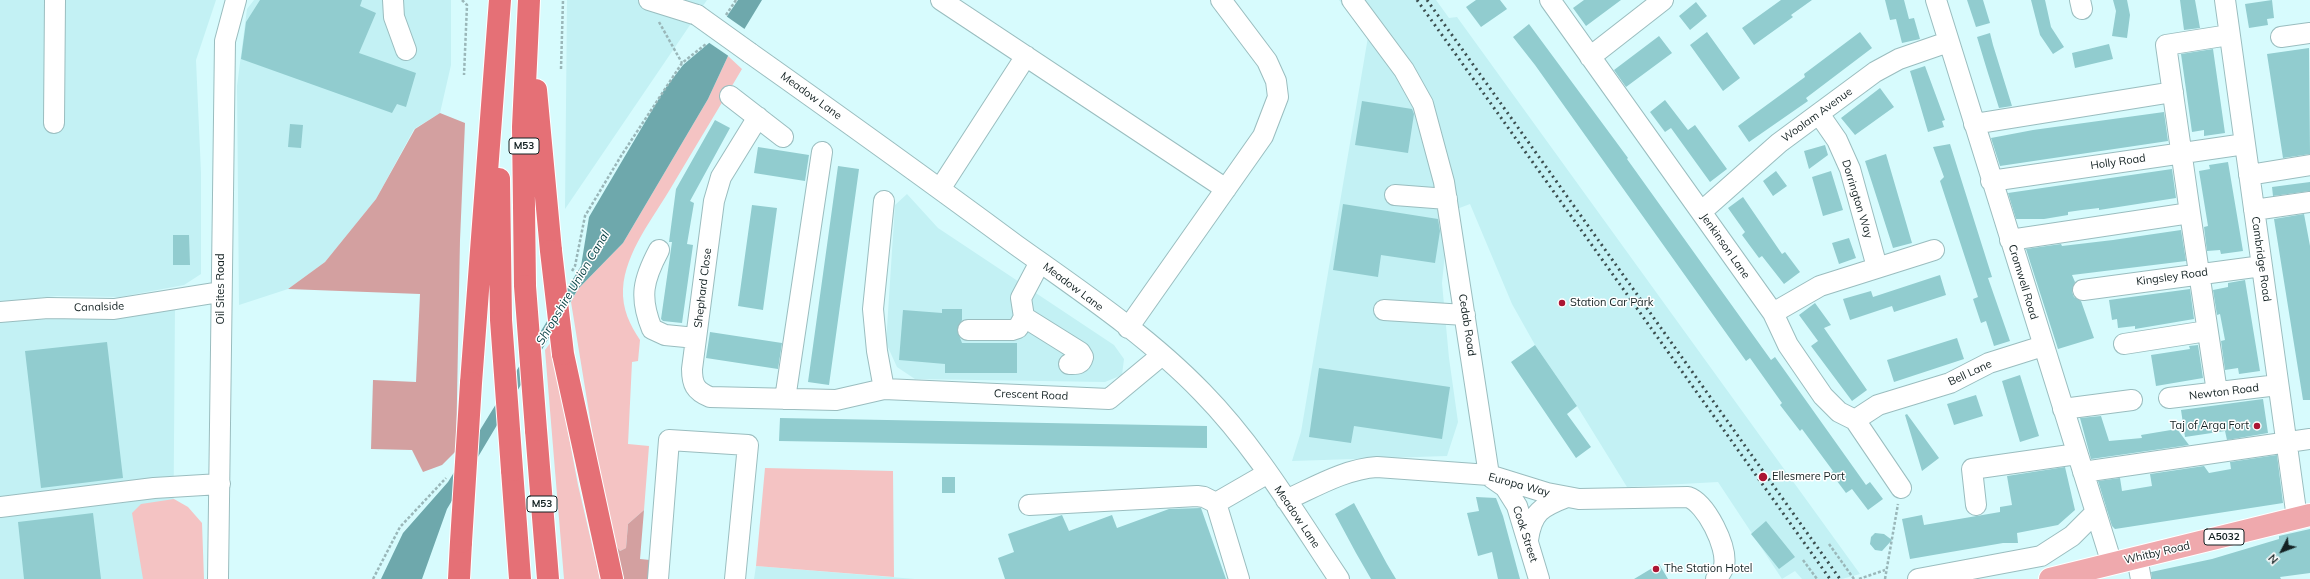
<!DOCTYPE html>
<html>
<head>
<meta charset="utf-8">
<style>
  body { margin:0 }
  #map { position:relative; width:2310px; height:579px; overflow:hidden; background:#d7fbfd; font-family:Mulish,sans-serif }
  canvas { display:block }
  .north { position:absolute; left:2262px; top:531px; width:40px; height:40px; -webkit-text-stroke:3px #fff; paint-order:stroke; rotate:228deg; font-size:11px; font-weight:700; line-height:16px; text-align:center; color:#132122 }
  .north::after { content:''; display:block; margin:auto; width:14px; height:18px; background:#132122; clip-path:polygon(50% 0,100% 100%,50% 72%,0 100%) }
</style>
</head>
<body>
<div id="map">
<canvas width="2310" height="579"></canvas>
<div class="north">N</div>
</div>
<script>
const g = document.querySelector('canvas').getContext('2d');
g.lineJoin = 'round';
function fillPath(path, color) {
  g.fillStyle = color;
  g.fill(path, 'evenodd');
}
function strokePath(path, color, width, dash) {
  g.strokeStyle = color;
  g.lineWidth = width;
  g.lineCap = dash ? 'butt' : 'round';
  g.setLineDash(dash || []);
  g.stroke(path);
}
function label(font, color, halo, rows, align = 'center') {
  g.font = font + ' Mulish,sans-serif';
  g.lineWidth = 3;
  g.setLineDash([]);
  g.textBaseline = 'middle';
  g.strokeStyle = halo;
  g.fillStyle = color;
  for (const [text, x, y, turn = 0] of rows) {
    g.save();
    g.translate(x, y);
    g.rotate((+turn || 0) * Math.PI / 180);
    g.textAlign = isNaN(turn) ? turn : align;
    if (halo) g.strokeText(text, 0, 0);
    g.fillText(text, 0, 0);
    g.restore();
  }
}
const built = new Path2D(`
  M0,0H216L196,60L201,173V274L184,285L120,297L57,296L0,302Z
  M254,0H451V65L440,113L414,129L376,199L325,262L288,289L239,305L237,86L247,9Z
  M567,0H707L565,209Z
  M1339,0H1436L1449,18L1457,17L1860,574L1842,579H1802L1795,571L1782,579L1718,482L1627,487L1577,406L1535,345L1512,304L1470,204L1449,212L1442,283L1449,358L1458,422L1447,456L1292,461L1301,432L1368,37Z
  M907,194L938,228L1114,345L1124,359L1122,375L1105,382L915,379L897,367L886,343L895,205Z
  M175,306L173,579H0V320L124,318Z
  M756,566L915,579H754Z`);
const green = new Path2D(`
  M728,56L742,69C719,108 695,147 672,186C654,217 625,252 623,289C622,309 630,325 640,340L638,361L632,362L628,444L649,446L644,510L628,524L626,548L620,551L615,544L595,449L571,302L578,289L623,243L708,99Z
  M551,342L578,485L600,579H564L545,350Z
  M765,468L893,471L894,577L756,566Z
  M174,499L188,507L202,523L204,579H143L132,513L141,504Z`);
const forest = new Path2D(`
  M440,113L465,123L460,240L456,451L442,465L423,472L412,450L371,449L373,380L416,382L420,294L288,289L325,262L376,199L415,129Z
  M644,510L640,559L650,560V579H624L615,544L620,551L626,548L628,524Z`);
const water = new Path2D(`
  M738,0H762L728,56L708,99L623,243L578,289L447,509L422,579H381L403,533L448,482L581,266L589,217L664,90L683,65L709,43Z`);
const pier = new Path2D(`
  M726,16L746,30L730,57L708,42Z`);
const building = new Path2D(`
  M260,0H362L360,6L376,13L359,53L416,73L406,107L397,104L392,113L241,59L246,22Z
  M1476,0H1500L1507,9L1481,27L1466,7Z
  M1584,0H1621L1586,26L1573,8Z
  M1781,0H1812L1791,15L1793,17L1754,45L1742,28Z
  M1885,0H1904L1909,19L1914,18L1920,39L1902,43L1896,19L1890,20Z
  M1967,0H1983L1990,23L1976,27Z
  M2031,0H2045L2051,27L2064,47L2053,54L2040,35Z
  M2113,0H2127L2130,15L2127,38L2112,36L2116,11Z
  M2180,0H2195L2200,28L2184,30Z
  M2272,0L2274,18L2267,19L2268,25L2249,28L2245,4Z
  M1696,2L1707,16L1690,30L1679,16Z
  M1529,24L1628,158L1627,159L1771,360L1775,357L1866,485L1870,482L1883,499L1868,510L1852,489L1846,493L1831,473L1833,471L1802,429L1800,431L1780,405L1782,403L1750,358L1746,361L1535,65L1513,37Z
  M1707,32L1740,78L1723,91L1690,45Z
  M1860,32L1872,48L1806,98L1808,101L1749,142L1738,126L1805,77L1804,74Z
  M1990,33L1993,45L2012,106L1999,108L1987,70L1977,37Z
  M1659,36L1672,53L1626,87L1614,70Z
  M2109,44L2113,59L2075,68L2072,53Z
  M2309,48L2310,154L2283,158L2267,54Z
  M2213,49L2225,133L2204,136V130L2192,132L2181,54Z
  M1925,66L1945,120L1942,121L1944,127L1928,132L1910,71Z
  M1880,88L1894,107L1855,135L1841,118Z
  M1665,100L1688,130L1695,125L1727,169L1710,182L1671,128L1665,132L1650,112Z
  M1362,101L1412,109L1414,114L1408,153L1355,145Z
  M2164,112L2168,141L2000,166L1991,138L2033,130Z
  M715,120L730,128L690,201L694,203L687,244L693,245L682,323L663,321L661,319L672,242H669L676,189Z
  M290,124L303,125L301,148L288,147Z
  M1950,144L1992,277L1988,278L2010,341L1994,346L1986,321L1981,323L1973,299L1978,297L1940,181L1944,177L1933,147Z
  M1825,145L1828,155L1809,169L1804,151Z
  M758,147L809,155L805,181L754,173Z
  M1886,154L1912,243L1893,248L1865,161Z
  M2228,162L2243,251L2221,254L2220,250L2207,251L2204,227L2208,226L2199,171L2210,169L2209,165Z
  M838,166L859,169L829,385L808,382Z
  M2172,169L2176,198L2099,210V208L2082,210L2068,212V215L2044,219H2016L2008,193Z
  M1776,171L1787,186L1773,196L1763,181Z
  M1831,171L1843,210L1823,216L1812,177Z
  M2310,182V191L2273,196L2272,187Z
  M1743,197L1782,254L1785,252L1800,272L1784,284L1762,256L1759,258L1742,235L1745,232L1728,208Z
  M1343,204L1438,219L1440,231L1435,263L1381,255L1378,277L1333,270Z
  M752,205L777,208L763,310L738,306Z
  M2304,214L2310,246V400H2303L2274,219Z
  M2181,230L2186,261L2072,275L2075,282L2072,292L2074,297L2081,301L2094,338L2058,349L2026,249L2061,244L2062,246L2113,240Z
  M173,235H189L190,265H173Z
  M1849,238L1856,258L1839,264L1832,243Z
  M1940,275L1946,295L1894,312L1892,306L1850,320L1843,299L1871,291L1873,297Z
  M2245,280L2260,371L2239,374L2238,368L2225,370L2221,341L2225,340L2220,314L2217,315L2213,290L2228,287V283Z
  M2190,289L2194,319L2135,329V326L2118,328L2117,319L2112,320L2109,300Z
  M1815,303L1831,325L1824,328L1867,390L1852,401L1811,346L1818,341L1799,315Z
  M942,309H962V320L957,330L962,343H1017V373H945V364L899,360L903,310L942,313Z
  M710,332L782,343L778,369L706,358Z
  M1957,338L1964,359L1894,382L1887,360Z
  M107,342L123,478L41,488L25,351Z
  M1535,345L1577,406L1567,414L1591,447L1576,458L1511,362Z
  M2198,345L2203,378L2156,386L2151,355L2190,349L2189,346Z
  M1319,368L1450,387L1442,439L1354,426L1351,443L1309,437Z
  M2020,375L2039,436L2020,442L2002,381Z
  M1976,395L1983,416L1954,425L1947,404Z
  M2263,399L2268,433L2227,440L2225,431L2185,437L2181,410Z
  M1907,414L1939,458L1922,471L1905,415Z
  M2101,416L2109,441L2142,438L2141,435L2177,429L2189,445L2091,459L2080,418Z
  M780,418L1207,426V448L779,441Z
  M2277,455L2283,503L2128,527L2115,529L2112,526L2098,481L2120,478L2122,491L2152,486L2150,474L2204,466L2209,473L2231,469L2230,462Z
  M2065,467L2075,510L2058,525L2017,533L2018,543H2003L1910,559L1902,519L1922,515L1924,525L2000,512V507L2012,505L2007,476Z
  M942,477H955V493H942Z
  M1476,497L1496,498L1503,516L1520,579H1498L1492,552L1478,556L1467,513L1479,511Z
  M1354,503L1387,564L1396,579H1371L1356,553L1335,514Z
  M1201,508L1226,579H1005L998,558L1014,552L1008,534L1062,515L1069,531L1112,515L1117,528L1169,509Z
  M93,513L101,579H24L18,522Z
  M1766,521L1795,557L1779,569L1751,534Z
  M2310,529V573L2280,577L2281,579H2152L2151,572L2212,559L2279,539V536Z
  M1875,533L1884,534L1892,540L1882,551L1875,550L1870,544L1871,537Z
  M1659,564L1668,579H1634Z`);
const path = new Path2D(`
  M462,0L467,5L464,75
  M726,15L736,0
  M659,22L682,63
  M561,69L563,0
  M572,271L575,266L585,216L621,156L682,63L706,44
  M1829,544L1854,579
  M1803,560L1817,579
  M373,579L400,527L446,478
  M1859,579L1885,570
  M1885,579L1898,504`);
const minor = new Path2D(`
  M393,0L394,17L406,50
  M649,0L697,15
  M941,0L1226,189
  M1352,0L1404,70L1423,104L1444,182L1489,475
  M1550,0L1773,313L1788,345L1823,396L1839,412L1855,420L1901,488
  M1936,0L2112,564
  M2080,0L2082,9
  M2225,0L2297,518
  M2281,37L2310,33
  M750,53C839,116 928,180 1016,245C1079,290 1148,336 1202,392C1256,447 1296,515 1339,579
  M1590,57L1663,0
  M730,96L783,137
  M1819,114L1837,140L1850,169L1877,267
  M758,117L721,177L714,201L692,369C692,384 695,391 710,397L836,400L884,389L1109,399L1162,355
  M54,123L55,0
  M1974,124L2173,92
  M2249,175L2310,165
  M1991,181L2245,144
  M940,189L1026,56
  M1395,195L1447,199
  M884,201L873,309L877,351L884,389
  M2254,210L2310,202
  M1701,212L1779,143L1875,72L1899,59L1948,42
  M2190,213L2217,392
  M2010,240L2190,213L2166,45L2229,35
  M659,250C643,280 639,297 652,329L665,335L696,338
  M2083,290L2262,266
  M1384,310L1465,315
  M0,312L48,308L114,309L220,292
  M1773,313L1820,286L1934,250
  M1024,317L1080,352L1083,357C1081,365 1076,364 1069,364
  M1128,328L1263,136L1278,97L1276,81L1267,61L1221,0
  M968,330H1012L1018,328L1024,317L1021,298L1040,262
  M2124,344L2207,331
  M2169,398L2278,385
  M785,399L822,152
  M2063,409L2132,400
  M1855,420L1878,405L1950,383L1989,363L2043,346
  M2083,472L2310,439
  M1492,478L1505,487L1517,506L1539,579
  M1286,500C1315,487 1345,469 1377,467L1489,475L1547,493L1579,499L1688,497C1706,503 1728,547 1724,566C1723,571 1719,575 1716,579
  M1029,505L1197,496L1204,497L1216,503
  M1976,505L1972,469L2077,454
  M0,507L154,488L220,484
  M1528,540C1532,512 1541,507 1567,497
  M2137,558L2141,579
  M218,579L225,41L236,0
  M658,579L669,440L748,445L735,579
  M1239,579L1216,503L1268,473
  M1918,579L2041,556L2072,536L2096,512`);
const major = new Path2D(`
  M2050,579L2310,515`);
const highway = new Path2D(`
  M536,90L551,251
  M499,179L501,320
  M525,286L523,127L529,0
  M563,354L612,579
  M471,383L500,0
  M536,430L548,579
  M512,470L520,579
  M459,579L461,542`);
const rail = new Path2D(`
  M1417,0L1830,579
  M1427,0L1840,579`);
const minorBridge = new Path2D(`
  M697,15L750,53`);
const highwayBridge = new Path2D(`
  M551,251L563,354
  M525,286L536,430
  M501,320L512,470
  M461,542L471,383`);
const markers = [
  [1562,303,4,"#ab1533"],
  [2257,426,4,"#ab1533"],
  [1763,477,5,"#ab1533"],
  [1656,569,4,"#ab1533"]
];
const shields = [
  [524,146,30],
  [542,504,30],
  [2224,537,40]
];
const shieldNames = [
  ["M53",524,146],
  ["M53",542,504],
  ["A5032",2224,537]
];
const streetNames = [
  ["Meadow Lane",811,96,36],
  ["Woolam Avenue",1817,115,-36],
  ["Holly Road",2118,162,-8],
  ["Dorrington Way",1857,199,73],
  ["Jenkinson Lane",1725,246,55],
  ["Cambridge Road",2261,259,82],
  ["Kingsley Road",2172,277,-8],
  ["Cromwell Road",2023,282,73],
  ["Meadow Lane",1073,287,37],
  ["Shephard Close",703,288,-83],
  ["Oil Sites Road",221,289,-90],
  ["Canalside",99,307,-2],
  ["Cedab Road",1467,325,81],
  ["Bell Lane",1970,373,-25],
  ["Newton Road",2224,392,-7],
  ["Crescent Road",1031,395,2],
  ["Europa Way",1519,485,15],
  ["Meadow Lane",1297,517,56],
  ["Cook Street",1525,534,72],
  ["Whitby Road",2157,553,-13]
];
const poiNames = [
  ["Station Car Park",1570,303],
  ["Taj of Arga Fort",2249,426,"right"],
  ["Ellesmere Port",1772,477],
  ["The Station Hotel",1664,569]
];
const waterNames = [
  ["Shropshire Union Canal",573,288,-59]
];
fillPath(built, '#c3f1f4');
fillPath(green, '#f4c3c3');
fillPath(forest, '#d3a0a0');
fillPath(water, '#6ea8ac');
fillPath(pier, '#d7fbfd');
fillPath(building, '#91cccf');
strokePath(minor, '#9abdbf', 22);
strokePath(major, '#fff', 24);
strokePath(highway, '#fff', 24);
strokePath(path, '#9ab7b9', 2.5, [3, 2]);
strokePath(minor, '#fff', 20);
strokePath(major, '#efa9ad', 22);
strokePath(highway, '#e57076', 22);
strokePath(rail, '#3b4e4f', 3, [2, 4]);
strokePath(minorBridge, '#9abdbf', 22, []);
strokePath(highwayBridge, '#fff', 24, []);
strokePath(minorBridge, '#fff', 20);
strokePath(highwayBridge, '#e57076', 22);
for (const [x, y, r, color] of markers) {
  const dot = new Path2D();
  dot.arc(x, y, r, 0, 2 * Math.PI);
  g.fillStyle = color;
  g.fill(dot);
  strokePath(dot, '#fff', 1.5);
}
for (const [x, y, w] of shields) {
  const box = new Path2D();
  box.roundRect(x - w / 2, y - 8, w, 16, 3);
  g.fillStyle = '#fff';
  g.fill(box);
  strokePath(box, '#132122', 1);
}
label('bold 10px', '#132122', null, shieldNames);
label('11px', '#132122', '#fff', streetNames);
label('11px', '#132122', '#fff', poiNames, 'left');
label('italic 12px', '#063f42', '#fff', waterNames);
</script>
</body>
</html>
